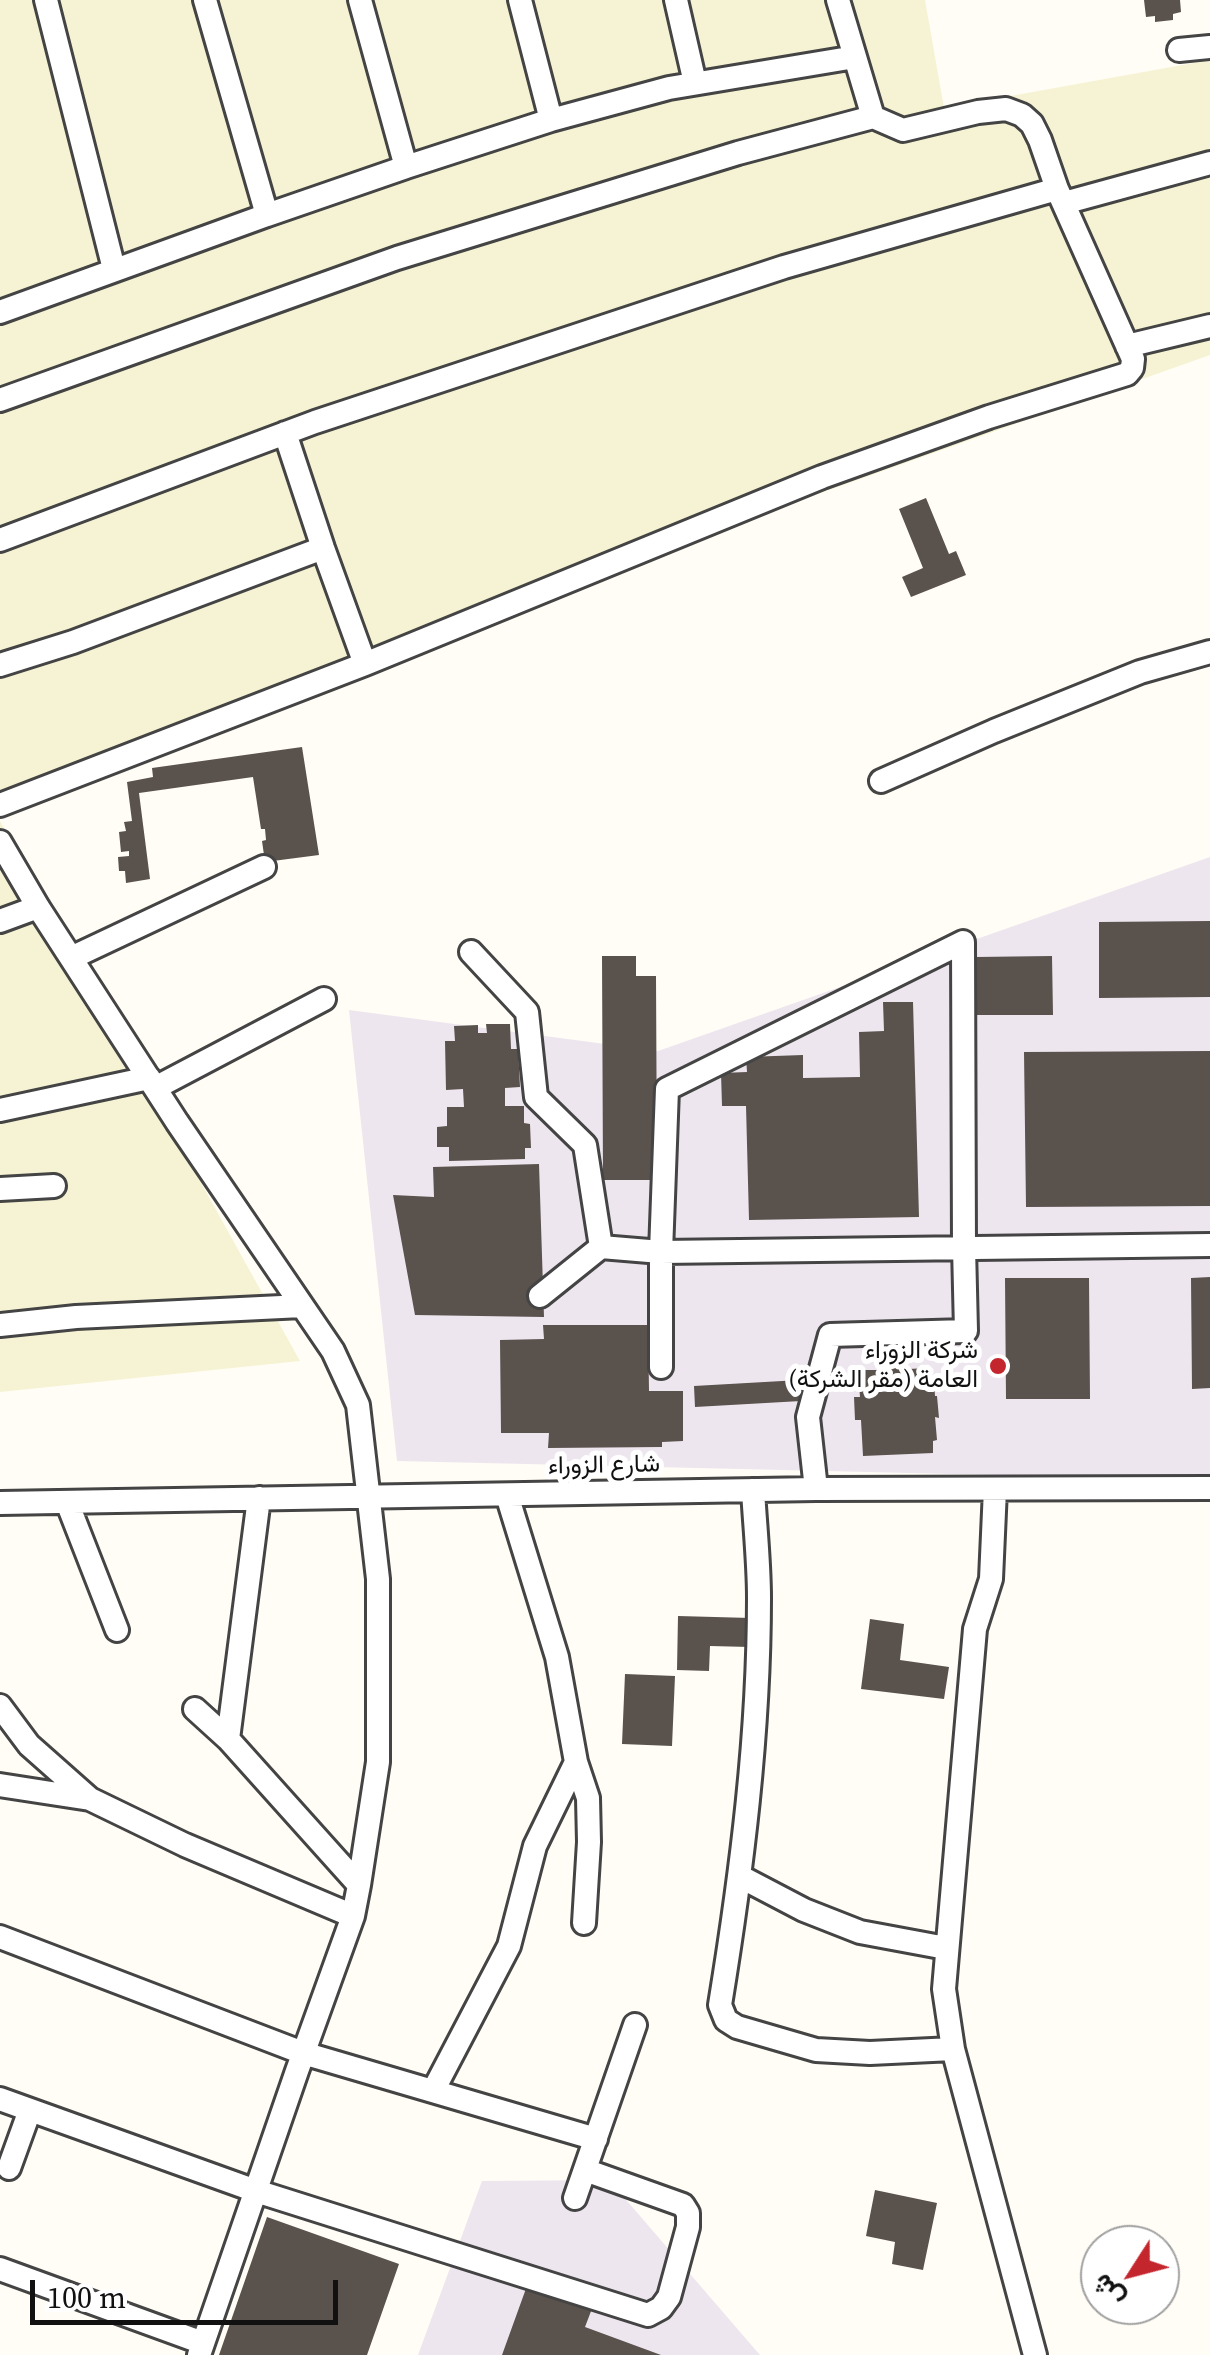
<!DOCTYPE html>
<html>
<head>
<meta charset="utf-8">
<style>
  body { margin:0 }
  #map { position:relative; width:1210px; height:2355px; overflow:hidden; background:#fffdf5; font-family:"Source Serif 4",Vazirmatn,serif }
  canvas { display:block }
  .north { position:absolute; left:1080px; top:2225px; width:100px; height:100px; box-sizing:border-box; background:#fff; border:2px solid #a0a0a0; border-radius:50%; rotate:234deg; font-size:28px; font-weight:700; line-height:40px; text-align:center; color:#111 }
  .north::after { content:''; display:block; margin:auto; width:35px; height:45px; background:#c4262e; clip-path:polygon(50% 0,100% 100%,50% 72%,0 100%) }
  .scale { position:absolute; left:30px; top:2280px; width:308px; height:45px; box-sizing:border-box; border:5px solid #111; border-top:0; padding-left:12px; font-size:30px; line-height:35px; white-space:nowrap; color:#111; -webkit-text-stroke:8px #fff; paint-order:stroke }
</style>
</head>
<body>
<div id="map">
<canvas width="1210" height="2355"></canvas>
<div class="north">ش</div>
<div class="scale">100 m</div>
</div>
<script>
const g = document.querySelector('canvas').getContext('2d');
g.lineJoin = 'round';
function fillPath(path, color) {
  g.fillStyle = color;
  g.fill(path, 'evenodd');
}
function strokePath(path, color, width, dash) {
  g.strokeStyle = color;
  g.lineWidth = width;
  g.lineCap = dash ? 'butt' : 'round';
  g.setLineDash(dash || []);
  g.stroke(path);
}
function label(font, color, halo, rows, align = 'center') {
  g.font = font + ' "Source Serif 4",Vazirmatn,serif';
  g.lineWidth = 10;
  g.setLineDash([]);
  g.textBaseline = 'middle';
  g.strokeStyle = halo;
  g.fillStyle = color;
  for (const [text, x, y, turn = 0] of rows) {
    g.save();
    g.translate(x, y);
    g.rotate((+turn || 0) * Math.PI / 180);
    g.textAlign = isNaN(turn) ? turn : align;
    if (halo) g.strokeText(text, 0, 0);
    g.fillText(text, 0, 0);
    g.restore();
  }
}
const industrial = new Path2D(`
  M1210,857V1480L397,1461L349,1010L658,1051Z
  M609,2180L760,2355H418L482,2181Z`);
const farmland = new Path2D(`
  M0,0H925L944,108L1210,60V355L527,597L0,807Z
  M0,821L300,1361L0,1392Z`);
const building = new Path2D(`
  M1144,0H1180L1181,12L1173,14V20L1155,22V16L1146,17Z
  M926,498L949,554L956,551L966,575L911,597L902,577L923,568L899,509Z
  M302,747L319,855L265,862L262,841L266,840L265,829H261L253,777L139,793L150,879L126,883L125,871H119L118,857L129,856V851L121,852L119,832L126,831L124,822L132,821L127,782L153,777L152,768Z
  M1210,921V997L1099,998V922Z
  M602,956H636V976H656L657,1180H603Z
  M1052,956L1053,1015H976V957Z
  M883,1002H913L919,1217L749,1220L746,1106H722L721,1073L747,1072L746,1057L803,1055V1078L860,1077L859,1032L884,1031Z
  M486,1024H510L511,1049H518L520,1087L505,1088V1106H524V1123L530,1124L531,1148H525V1159L449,1161V1147H437V1127L447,1126V1107H464L463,1089L446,1090L445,1041H455L454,1026L478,1025V1033H487Z
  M1210,1051V1206L1026,1207L1024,1052Z
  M539,1164L544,1317L415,1315L393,1195L434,1197L433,1167Z
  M1210,1277V1388L1192,1389L1191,1278Z
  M1005,1278H1089L1090,1399H1006Z
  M543,1325H648L649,1391H683V1441L662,1442V1447L548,1448L549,1433H501L500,1340L544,1339Z
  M882,1358H907L908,1369L929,1368L930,1381H934L935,1396H937L939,1418L935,1417L937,1440L933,1441V1453L863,1456L861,1420H855L854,1397H860L859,1384L865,1383L864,1370H883Z
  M800,1380L801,1401L695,1407L694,1386Z
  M678,1616L751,1618L750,1647L710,1646L709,1671L677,1670Z
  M870,1619L904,1624L900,1660L949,1667L944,1699L861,1689Z
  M625,1674L675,1676L672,1746L622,1744Z
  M875,2190L937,2203L923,2270L892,2264L895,2242L866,2236Z
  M267,2217L399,2264L367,2355H219Z
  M528,2283L593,2306L585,2327L661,2355H502Z`);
const minor = new Path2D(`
  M46,0L114,269
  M520,0L551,120
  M676,0L695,83
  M838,0L873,117
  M1179,50L1210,47
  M406,167L551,120L669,88L855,57
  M1064,203L1210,163
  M267,215L406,167L360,0
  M0,312L267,215L205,0
  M1127,346L1210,326
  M0,400L397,258L738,153L873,117L903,130L978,112L1006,109L1022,115L1032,124L1040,140L1057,189L1133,359L1132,368L1127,374L989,417L822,477L365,664L0,805
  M285,433L323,548L365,664
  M0,540L315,422L784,267L1057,189
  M0,665L73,642L323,548
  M881,781L994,731L1140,672L1210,652
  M0,842L38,907L177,1122L333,1351L358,1405L378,1579V1762L359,1885L353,1916L297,2071L199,2355
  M0,921L38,907
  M471,952L527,1012L536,1097L585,1145L601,1247
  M71,958L264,867
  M155,1088L324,999
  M0,1110L149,1078
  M0,1189L54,1186
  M540,1296L601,1247L661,1252L1210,1245
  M0,1325L76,1317L302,1306
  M661,1367V1252L667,1089L963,942L964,1247L966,1331L830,1335L808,1417L816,1489
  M995,1489L991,1579L975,1629L944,1989L953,2049L1035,2355
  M753,1490C755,1526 759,1562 759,1598C759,1734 742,1870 720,2005L726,2020L737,2027L816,2050L870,2053L953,2049
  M507,1495L557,1657L576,1762L588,1798L589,1842L584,1923
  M67,1502L117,1630
  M0,1503L816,1489L1210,1488
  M0,1706L29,1745L90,1799L185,1845L353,1916
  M195,1709L228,1739L359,1885
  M228,1739L259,1498
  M0,1785L90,1799
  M741,1877L804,1910L860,1932L946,1948
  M0,1937L303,2053L596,2139
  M433,2091L509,1946L535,1846L576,1762
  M0,2099L256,2191L648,2315L661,2308L669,2297L688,2227V2213L683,2205L585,2170
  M9,2168L30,2110
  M575,2198L635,2025
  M0,2269L203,2343`);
const markers = [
  [998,1366,10,"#c4262e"]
];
const poiNames = [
  ["شركة الزوراء",978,1352],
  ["العامة (مقر الشركة)",978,1381]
];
const streetNames = [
  ["شارع الزوراء",604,1466,-1]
];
fillPath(industrial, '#eee6ef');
fillPath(farmland, '#f6f3d4');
fillPath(building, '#5a524d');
strokePath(minor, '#444', 28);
strokePath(minor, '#fff', 22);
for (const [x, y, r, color] of markers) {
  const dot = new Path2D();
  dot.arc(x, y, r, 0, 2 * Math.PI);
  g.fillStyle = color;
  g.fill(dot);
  strokePath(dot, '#fff', 4);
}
label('25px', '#111', '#fff', poiNames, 'right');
label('25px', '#111', '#fff', streetNames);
</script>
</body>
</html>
